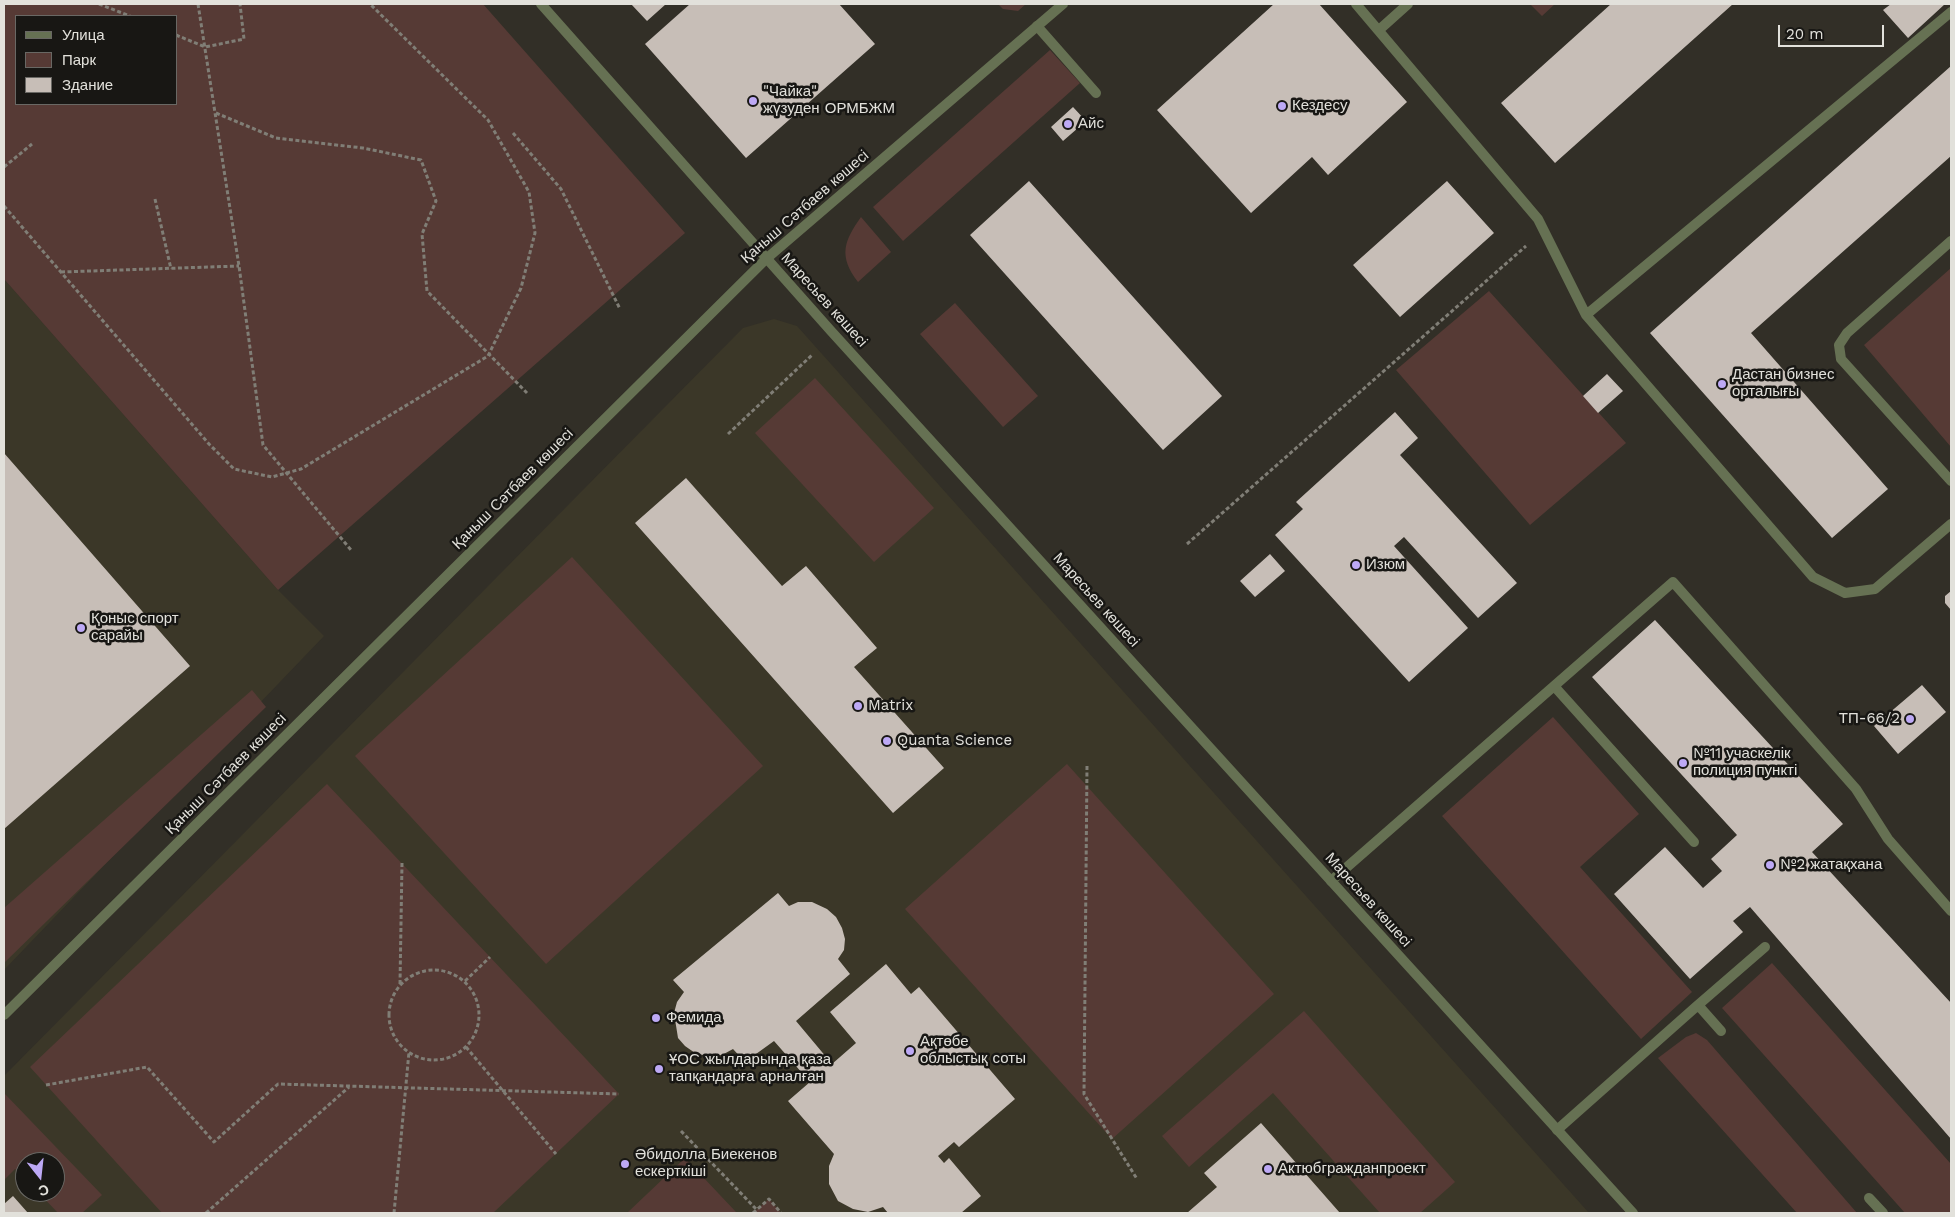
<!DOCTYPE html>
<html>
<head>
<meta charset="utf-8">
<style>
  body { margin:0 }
  #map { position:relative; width:1955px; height:1217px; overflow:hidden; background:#322f27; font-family:"Work Sans",sans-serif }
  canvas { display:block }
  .frame { position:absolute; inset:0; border:5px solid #e2e1db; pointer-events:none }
  .legend { position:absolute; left:15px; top:15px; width:162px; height:90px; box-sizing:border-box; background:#181714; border:1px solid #696864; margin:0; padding:6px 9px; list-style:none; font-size:15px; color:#e2e1db }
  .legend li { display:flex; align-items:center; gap:10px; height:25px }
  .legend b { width:25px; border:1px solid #696864 }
  .north { position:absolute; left:15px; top:1152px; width:50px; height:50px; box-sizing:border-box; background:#181714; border:1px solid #696864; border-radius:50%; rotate:164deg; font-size:14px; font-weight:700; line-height:20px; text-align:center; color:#e2e1db }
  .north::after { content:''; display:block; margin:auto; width:18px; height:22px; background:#bda9f5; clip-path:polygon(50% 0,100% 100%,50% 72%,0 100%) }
  .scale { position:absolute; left:1778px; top:25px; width:106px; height:22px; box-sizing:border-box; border:2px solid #e2e1db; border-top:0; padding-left:6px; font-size:15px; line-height:18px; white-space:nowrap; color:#e2e1db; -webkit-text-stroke:4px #181714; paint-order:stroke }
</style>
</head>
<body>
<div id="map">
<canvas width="1955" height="1217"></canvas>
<div class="frame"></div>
<ul class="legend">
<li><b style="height:6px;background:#667153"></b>Улица</li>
<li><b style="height:14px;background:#563a35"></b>Парк</li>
<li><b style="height:14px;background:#c7beb7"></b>Здание</li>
</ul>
<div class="north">С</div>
<div class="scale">20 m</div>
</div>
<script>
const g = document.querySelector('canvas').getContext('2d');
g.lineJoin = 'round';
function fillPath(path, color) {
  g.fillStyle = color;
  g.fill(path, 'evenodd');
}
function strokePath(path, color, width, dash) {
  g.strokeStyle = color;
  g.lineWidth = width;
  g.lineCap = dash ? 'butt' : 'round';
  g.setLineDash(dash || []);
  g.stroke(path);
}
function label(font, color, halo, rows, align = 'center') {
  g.font = font + ' "Work Sans",sans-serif';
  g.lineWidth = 5;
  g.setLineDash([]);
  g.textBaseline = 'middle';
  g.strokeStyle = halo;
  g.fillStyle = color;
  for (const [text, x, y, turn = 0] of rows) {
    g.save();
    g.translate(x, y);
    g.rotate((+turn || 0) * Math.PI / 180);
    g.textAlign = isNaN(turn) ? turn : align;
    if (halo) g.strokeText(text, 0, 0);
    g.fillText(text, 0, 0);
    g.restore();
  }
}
const built = new Path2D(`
  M4,279L278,590L324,636L4,970Z
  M774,319L797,326L1589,1213H4V1076L743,328ZM25,1162H55V1192H25Z`);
const green = new Path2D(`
  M4,4H483L685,233L278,590L4,279ZM16,16H176V104H16Z
  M998,4H1026L1018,11L1003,9Z
  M1530,4H1555L1542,16Z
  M1050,50L1080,83L903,241L873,207Z
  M861,217L891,252L858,282C838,256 844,241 861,217Z
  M1951,268V447L1864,345Z
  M1489,291L1626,443L1530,525L1396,370Z
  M955,303L1038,396L1003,427L920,334Z
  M815,378L934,508L874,562L755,433Z
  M572,557L763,766L546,964L355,756Z
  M252,690L266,707L4,963V908Z
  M1553,717L1639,814L1580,867L1692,992L1641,1039L1442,816Z
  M1067,764L1274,994L1112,1139L905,909Z
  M327,784L619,1094L493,1213H162L30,1067Z
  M1772,963L1951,1164V1213H1905L1722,1008Z
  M1304,1011L1455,1182L1420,1213H1380L1273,1093L1189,1167L1162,1136Z
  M1696,1033L1707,1040L1857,1213H1797L1658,1058L1686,1037Z
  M5,1094L102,1195L82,1213H58L38,1192H55V1162H25V1179L15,1169L4,1180Z
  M685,1158L736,1212L627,1213Z
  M769,1199L781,1213H753Z`);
const building = new Path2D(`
  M631,4H666L647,21Z
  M690,4H839L875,44L746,158L645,44Z
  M1274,4H1319L1407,102L1328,175L1312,157L1251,213L1157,110Z
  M1611,4H1733L1555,163L1501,103Z
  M1891,4H1945L1908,38L1883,10Z
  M1951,66V156L1751,333L1888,489L1832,538L1650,333Z
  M1073,107L1086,121L1063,141L1051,127Z
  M1029,181L1222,396L1163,450L970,235Z
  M1447,181L1494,233L1400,317L1353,265Z
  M1607,374L1623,391L1598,413L1583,396Z
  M1395,412L1418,438L1400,455L1517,583L1478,618L1404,537L1394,546L1468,628L1409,682L1275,535L1303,509L1296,502Z
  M4,453L190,666L4,829Z
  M686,478L782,586L806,566L877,648L854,667L944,768L893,813L635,523Z
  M1270,554L1285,571L1255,597L1240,581Z
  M1951,591V610L1945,603V596Z
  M1655,620L1843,824L1812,852L1951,1003V1139L1750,907L1733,921L1743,932L1690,979L1614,894L1665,847L1703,888L1722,871L1711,859L1737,835L1592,677Z
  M1922,685L1946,712L1898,754L1874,726Z
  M778,893L789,906L798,902H812L827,909L836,917L842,928L845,939L844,950L838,959L850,974L796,1021L832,1064L856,1043L830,1012L886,964L911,994L919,987L1015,1099L959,1147L954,1142L938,1156L944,1163L949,1158L981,1196L961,1213H888L883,1207L868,1212L853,1209L838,1201L829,1184V1166L834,1154L788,1101L810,1082L774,1041L745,1062L733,1049L722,1055L707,1056L695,1053L685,1046L678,1038L674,1013L677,1002L684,992L673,980Z
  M1261,1123L1340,1213H1187L1217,1187L1204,1173Z
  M13,1196L28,1213H4V1204Z`);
const path = new Path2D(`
  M99,4L130,16
  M198,4L239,266L263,445L351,550
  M176,35L205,47L244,39L240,4
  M216,113L276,138L363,148L421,160L436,201L422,234L427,291L527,393
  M513,133L561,189L620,309
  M4,167L32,144
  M155,199L171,269
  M4,206L209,444L234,469L272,477L301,469L488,356L521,288L535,233L529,192L488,120L370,4
  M61,272L239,266
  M728,434L812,355
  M1187,544L1526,246
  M1087,766L1084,1094L1137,1179
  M389 1015a45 45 0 1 1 90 0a45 45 0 1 1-90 0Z
  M465,981L490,957
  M400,984L402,863
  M466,1047L556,1154
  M46,1085L147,1067L214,1142L278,1084L619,1094
  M681,1131L757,1210
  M206,1213L349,1087
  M394,1213L409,1052
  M753,1213L769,1199L781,1213`);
const service = new Path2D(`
  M1356,4L1538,219L1586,315L1813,577L1845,593L1875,589L1951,524
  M1037,26L1096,93
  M1379,30L1408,4
  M1951,241L1847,333L1839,345L1841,359L1951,481
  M1586,315L1951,12
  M1554,686L1694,842
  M1331,881L1673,582L1856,789L1888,839L1951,911
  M1698,1005L1765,947
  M1557,1130L1698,1005L1721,1031
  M1869,1198L1883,1213`);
const minor = new Path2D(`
  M4,1015L766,259L1063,4`);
const tertiary = new Path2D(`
  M541,4L831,331L1633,1213`);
const markers = [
  [753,101,5,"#bda9f5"],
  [1282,106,5,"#bda9f5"],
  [1068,124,5,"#bda9f5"],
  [1722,384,5,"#bda9f5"],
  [1356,565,5,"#bda9f5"],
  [81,628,5,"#bda9f5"],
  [858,706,5,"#bda9f5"],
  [1910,719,5,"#bda9f5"],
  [887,741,5,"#bda9f5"],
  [1683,763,5,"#bda9f5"],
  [1770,865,5,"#bda9f5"],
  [656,1018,5,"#bda9f5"],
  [910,1051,5,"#bda9f5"],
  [659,1069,5,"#bda9f5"],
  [625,1164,5,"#bda9f5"],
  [1268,1169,5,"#bda9f5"]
];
const poiNames = [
  ["\"Чайка\"",763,92],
  ["жүзуден ОРМБЖМ",763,109],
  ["Кездесу",1292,106],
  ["Айс",1078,124],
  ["Дастан бизнес",1732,375],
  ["орталығы",1732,392],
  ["Изюм",1366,565],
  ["Қоныс спорт",91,619],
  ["сарайы",91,636],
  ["Matrix",868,706],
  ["ТП-66/2",1900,719,"right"],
  ["Quanta Science",897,741],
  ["№11 учаскелік",1693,754],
  ["полиция пункті",1693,771],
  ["№2 жатақхана",1780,865],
  ["Фемида",666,1018],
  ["Ақтөбе",920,1042],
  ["облыстық соты",920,1059],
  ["ҰОС жылдарында қаза",669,1060],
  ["тапқандарға арналған",669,1077],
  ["Әбидолла Биекенов",635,1155],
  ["ескерткіші",635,1172],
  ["Актюбгражданпроект",1278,1169]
];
const streetNames = [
  ["Қаныш Сәтбаев көшесі",805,207,-41],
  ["Маресьев көшесі",824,300,48],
  ["Қаныш Сәтбаев көшесі",513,489,-45],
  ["Маресьев көшесі",1096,600,48],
  ["Қаныш Сәтбаев көшесі",226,774,-45],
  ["Маресьев көшесі",1368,900,48]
];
fillPath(built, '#3b3728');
fillPath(green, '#563a35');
fillPath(building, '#c7beb7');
strokePath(path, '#807e76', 3, [4, 2.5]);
strokePath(service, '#667153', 10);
strokePath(minor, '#667153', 10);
strokePath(tertiary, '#667153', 10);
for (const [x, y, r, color] of markers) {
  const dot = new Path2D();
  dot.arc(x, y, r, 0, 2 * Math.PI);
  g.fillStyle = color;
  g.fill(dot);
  strokePath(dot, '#181714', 2);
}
label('15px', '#e2e1db', '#181714', poiNames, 'left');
label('15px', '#e2e1db', '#181714', streetNames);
</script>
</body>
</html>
